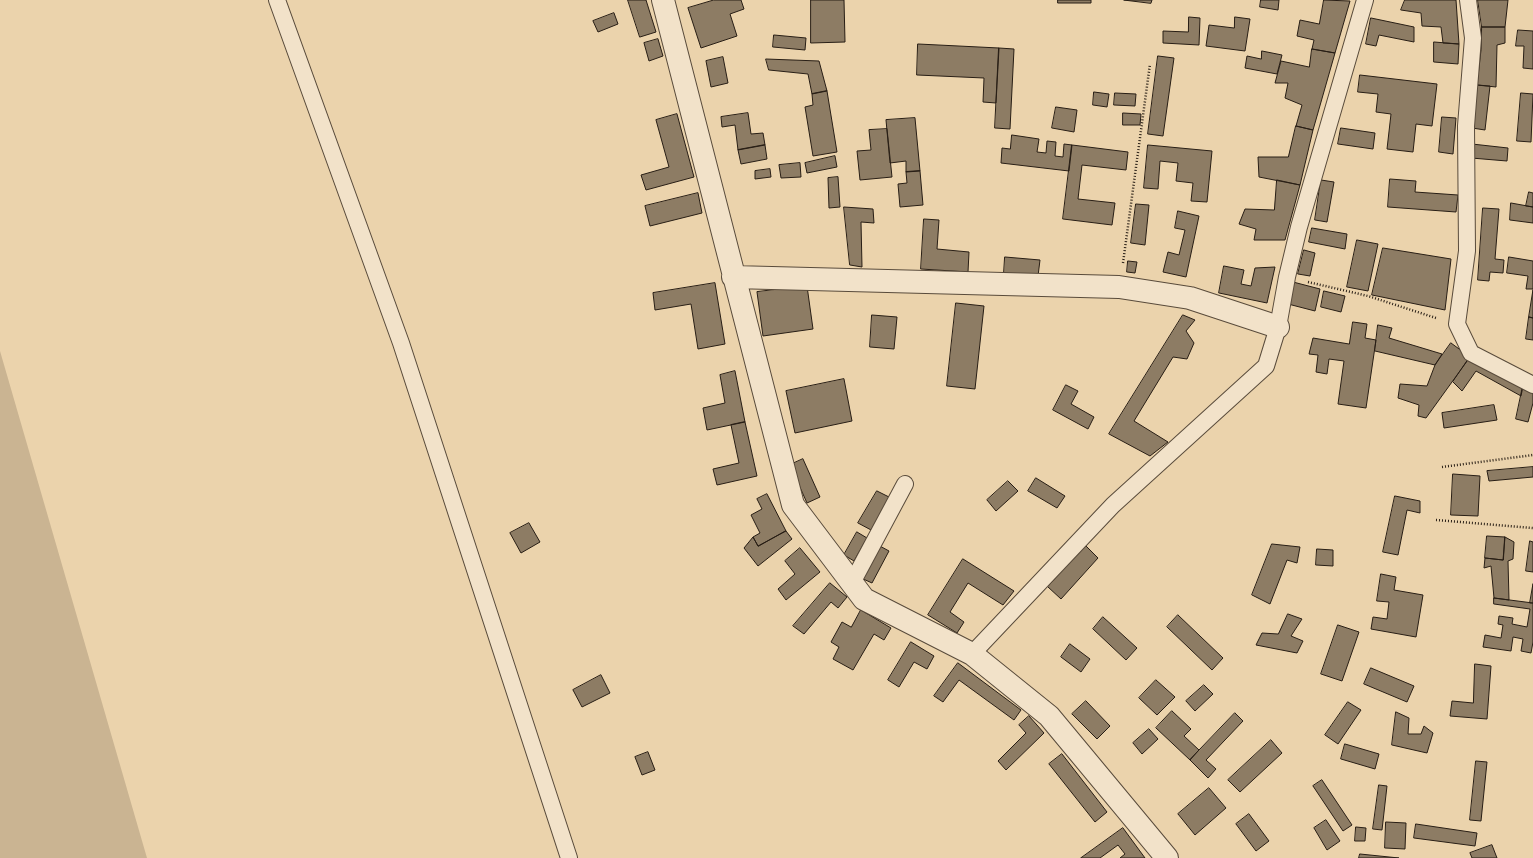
<!DOCTYPE html>
<html>
<head>
<meta charset="utf-8">
<style>
  body { margin:0 }
  canvas { display:block; background:#ebd3ac }
</style>
</head>
<body>
<canvas width="1533" height="858"></canvas>
<script>
const g = document.querySelector('canvas').getContext('2d');
g.lineJoin = 'round';
function fillPath(path, color) {
  g.fillStyle = color;
  g.fill(path, 'evenodd');
}
function strokePath(path, color, width, dash) {
  g.strokeStyle = color;
  g.lineWidth = width;
  g.lineCap = dash ? 'butt' : 'round';
  g.setLineDash(dash || []);
  g.stroke(path);
}
const green = new Path2D(`
  M0,351L147,858H0Z`);
const building = new Path2D(`
  M628,0H646L656,32L640,37Z
  M714,0H741L744,9L730,14L737,36L701,48L688,8Z
  M811,0H844L845,42L811,43Z
  M1058,0H1091V3H1058Z
  M1124,0H1152L1151,3Z
  M1261,0H1279L1278,10L1260,7Z
  M1324,0L1350,1L1335,53L1312,49L1314,40L1297,36L1300,20L1319,24Z
  M1405,0H1456L1459,44L1443,43L1441,27L1422,26L1421,13L1401,10Z
  M1478,0H1508L1505,27H1482Z
  M614,13L618,24L598,32L593,21Z
  M1189,17L1200,18L1199,45L1163,43V31L1188,32Z
  M1235,17L1250,19L1245,51L1206,46L1209,25L1234,28Z
  M1371,18L1414,27V42L1379,35L1376,46L1366,44Z
  M1482,27H1505V43L1497,45L1496,87L1477,85L1481,50Z
  M1518,30L1533,31V69L1523,68L1524,46H1516Z
  M774,35L806,38L805,50L773,47Z
  M658,39L663,56L649,61L644,43Z
  M1434,42L1459,44L1458,64L1434,62Z
  M918,44L999,48L996,103L983,102L984,78L917,75Z
  M999,48L1014,49L1010,129L995,128Z
  M1312,49L1335,53L1313,130L1296,126L1302,105L1285,98L1288,83H1275L1281,61L1309,67Z
  M1262,51L1282,55L1277,74L1245,68L1247,56L1261,59Z
  M1158,56L1174,58L1163,136L1148,134Z
  M723,57L728,83L711,87L706,61Z
  M766,59L819,61L827,91L812,94L808,74L769,70Z
  M1360,75L1437,84L1432,126L1416,124L1413,152L1387,149L1391,114L1376,112L1378,94L1358,92Z
  M1477,85L1490,86L1485,130L1472,128Z
  M827,91L837,152L813,156L805,107L813,105L812,94Z
  M1094,92L1109,94L1107,107L1093,105Z
  M1115,93L1136,94L1135,106L1114,105Z
  M1521,93L1533,94L1531,142L1517,141Z
  M1056,107L1077,110L1074,132L1052,128Z
  M748,113L751,134L763,133L765,145L738,150L735,125L722,127L721,117Z
  M1123,113L1141,114L1140,125H1123Z
  M677,114L694,177L646,190L641,175L669,167L656,120Z
  M1442,117L1456,118L1453,154L1439,152Z
  M915,118L920,171L906,172V161L890,163L886,120Z
  M1296,126L1313,130L1300,185L1259,177L1258,157H1288Z
  M1341,128L1375,133L1373,149L1338,144Z
  M887,129L892,177L860,180L857,151L871,150L869,130Z
  M1012,135L1039,139L1037,152L1046,153L1047,141L1056,142L1055,156L1063,157L1064,144L1072,145L1069,171L1001,163L1002,148L1010,149Z
  M1472,144L1508,148L1507,161L1471,158Z
  M765,145L767,159L741,164L738,150Z
  M1072,145L1128,152L1126,170L1082,165L1078,199L1115,203L1112,225L1063,219Z
  M1148,145L1212,151L1207,202L1191,201L1193,183L1176,181L1178,163L1160,161L1158,189L1144,188Z
  M835,156L837,167L807,173L805,163Z
  M800,163L801,177L781,178L779,165Z
  M770,169L771,177L755,179V171Z
  M920,171L923,205L900,207L898,184L907,183L906,172Z
  M838,177L840,207L829,208L828,178Z
  M1390,179L1416,181L1415,192L1458,195L1456,212L1388,207Z
  M1277,180L1300,185L1285,240H1254L1256,229L1239,224L1245,209L1274,210Z
  M1321,180L1334,182L1327,222L1315,220Z
  M1529,192L1533,193V207L1526,206Z
  M698,193L702,213L650,226L645,206Z
  M1511,203L1533,207V223L1510,220Z
  M1136,204L1149,205L1145,245L1131,243Z
  M844,207L873,209L874,223L861,222L862,267L850,265Z
  M1483,208L1499,209L1495,259L1504,260L1503,273L1490,272L1489,281L1478,280Z
  M1178,211L1199,216L1186,277L1163,272L1168,252L1179,255L1185,230L1175,228Z
  M924,219L939,220L937,249L969,252L968,272L921,269Z
  M1312,228L1347,234L1345,249L1309,242Z
  M1357,240L1378,244L1368,291L1347,287Z
  M1383,248L1451,259L1445,310L1372,295Z
  M1304,250L1315,253L1310,276L1298,274Z
  M1005,257L1040,260L1038,276L1004,273Z
  M1509,257L1533,261V289H1526L1528,276L1507,273Z
  M1128,261L1137,262L1135,273L1127,272Z
  M1224,266L1244,270L1241,284L1251,286L1255,268L1275,267L1267,303L1219,293Z
  M1293,282L1320,289L1315,311L1288,304Z
  M715,283L725,344L698,349L691,304L655,310L653,293Z
  M807,286L813,329L763,336L757,292Z
  M1533,290V318L1529,317Z
  M1324,291L1345,296L1341,312L1321,307Z
  M956,303L984,306L975,389L947,386Z
  M872,315L897,317L894,349L870,347Z
  M1183,315L1195,320L1186,331L1194,343L1187,359L1173,357L1134,421L1168,442L1150,456L1109,434Z
  M1529,317L1533,318V340L1526,339Z
  M1353,322L1367,324L1365,338L1376,340L1366,408L1338,404L1344,361L1329,359L1327,374L1316,372L1318,355L1309,354L1313,338L1349,344Z
  M1378,325L1392,328L1389,338L1442,354L1435,365L1375,351Z
  M1451,343L1470,357L1426,418L1418,416L1419,405L1398,398L1400,384L1427,386L1435,365Z
  M1470,357L1523,386L1521,396L1476,371L1462,391L1453,382Z
  M735,371L745,422L707,430L703,408L725,403L720,375Z
  M844,379L852,421L795,433L786,391Z
  M1066,385L1078,391L1071,404L1094,417L1088,429L1053,410Z
  M1523,386L1533,388V403L1528,422L1516,419Z
  M1494,405L1497,420L1444,428L1442,413Z
  M745,422L757,476L717,485L713,469L739,463L731,425Z
  M803,459L820,497L807,503L790,465Z
  M1533,467V477L1489,481L1487,471Z
  M1453,474L1480,476L1478,516L1451,515Z
  M1036,478L1065,496L1057,508L1028,491Z
  M1008,481L1018,491L996,511L987,500Z
  M877,491L891,498L873,531L858,523Z
  M767,494L786,531L758,546L753,537L760,533L751,515L762,509L757,499Z
  M1395,496L1420,501V513L1407,510L1398,555L1383,552Z
  M529,523L540,542L521,553L510,533Z
  M786,531L792,539L758,566L744,548L753,537L758,546Z
  M857,532L867,538L854,561L844,555Z
  M1487,536L1505,537L1503,560L1485,558Z
  M1505,537L1514,542L1513,559L1508,561L1509,600L1494,598L1491,566L1484,568L1485,558L1503,560Z
  M1530,541L1533,542V572L1526,571Z
  M1272,544L1300,547L1297,563L1287,560L1270,604L1252,595Z
  M878,545L889,551L872,583L861,578Z
  M1085,545L1098,558L1061,599L1048,587Z
  M800,548L820,572L786,600L778,589L795,574L785,561Z
  M1317,549L1333,550V566L1316,565Z
  M963,559L1014,591L1003,605L968,583L950,612L964,622L957,633L928,615Z
  M1381,574L1396,577L1394,590L1423,595L1416,637L1371,629L1373,617L1387,619L1389,602L1377,601Z
  M830,583L847,597L838,608L831,602L804,634L793,626Z
  M1533,584V603H1530Z
  M1494,598L1533,603V642L1531,653L1521,651L1523,639L1513,637L1511,651L1483,647L1485,635L1501,638L1503,625L1498,624L1499,616L1513,618L1512,624L1527,627L1530,609L1494,604Z
  M861,610L891,628L884,640L874,634L853,670L833,659L839,647L831,642L842,622L851,627Z
  M1288,614L1302,619L1291,636L1303,641L1297,653L1256,645L1262,633L1278,634Z
  M1178,615L1223,658L1212,670L1167,627Z
  M1103,617L1137,648L1126,660L1093,629Z
  M1338,625L1359,632L1342,681L1321,674Z
  M911,642L934,656L927,669L914,662L899,687L888,680Z
  M1070,644L1090,659L1081,672L1061,657Z
  M958,663L1021,710L1014,720L959,680L943,702L934,696Z
  M1475,664L1491,666L1487,719L1450,716L1452,701L1473,703Z
  M1371,668L1414,686L1407,702L1364,684Z
  M601,675L610,693L582,707L573,690Z
  M1156,680L1175,697L1157,715L1139,698Z
  M1204,685L1213,694L1195,711L1186,701Z
  M1086,701L1110,726L1097,739L1072,714Z
  M1348,702L1361,710L1338,744L1325,735Z
  M1172,711L1191,729L1184,736L1199,750L1190,760L1156,728Z
  M1396,712L1409,718L1408,734H1421L1424,726L1433,733L1427,753L1392,745Z
  M1235,713L1243,721L1206,760L1216,769L1208,778L1190,760Z
  M1029,716L1044,733L1006,770L998,761L1026,733L1019,725Z
  M1149,729L1158,739L1142,754L1133,743Z
  M1271,740L1282,753L1240,792L1228,780Z
  M1345,744L1379,754L1375,769L1341,759Z
  M648,752L655,770L642,775L635,757Z
  M1062,754L1107,812L1095,822L1049,764Z
  M1476,761L1487,762L1481,821L1470,820Z
  M1322,780L1352,825L1343,831L1313,786Z
  M1379,785L1387,786L1382,830L1373,829Z
  M1209,788L1226,808L1195,835L1178,814Z
  M1249,814L1269,841L1256,851L1236,824Z
  M1326,820L1340,841L1327,850L1314,828Z
  M1386,822L1406,823L1405,849L1385,848Z
  M1416,824L1477,833L1475,846L1414,838Z
  M1356,827L1366,828L1365,841H1355Z
  M1123,828L1145,858H1120L1125,854L1118,845L1100,858H1081Z
  M1492,845L1497,858H1472L1470,853Z
  M1360,854L1399,858H1359Z`);
const path = new Path2D(`
  M1123,263L1150,64
  M1308,282L1368,296L1436,318
  M1442,467L1533,455
  M1436,520L1533,528`);
const lane = new Path2D(`
  M277,0L401,343L569,858
  M1468,0L1473,38L1466,126L1467,251L1457,324L1471,353L1533,385
  M852,583L905,484
  M972,654L1113,505L1266,366L1278,327L1287,277L1299,227L1365,0`);
const street = new Path2D(`
  M663,0L793,505L864,599L972,654L1049,716L1167,858
  M733,277L1119,287L1190,298L1278,327`);
fillPath(green, '#cab492');
fillPath(building, '#8d7c64');
strokePath(building, '#281e15', 1);
strokePath(lane, '#594b3b', 18);
strokePath(street, '#594b3b', 24);
strokePath(path, '#281e15', 2.5, [1, 2]);
strokePath(lane, '#f2e2c9', 16);
strokePath(street, '#f2e2c9', 22);
</script>
</body>
</html>
